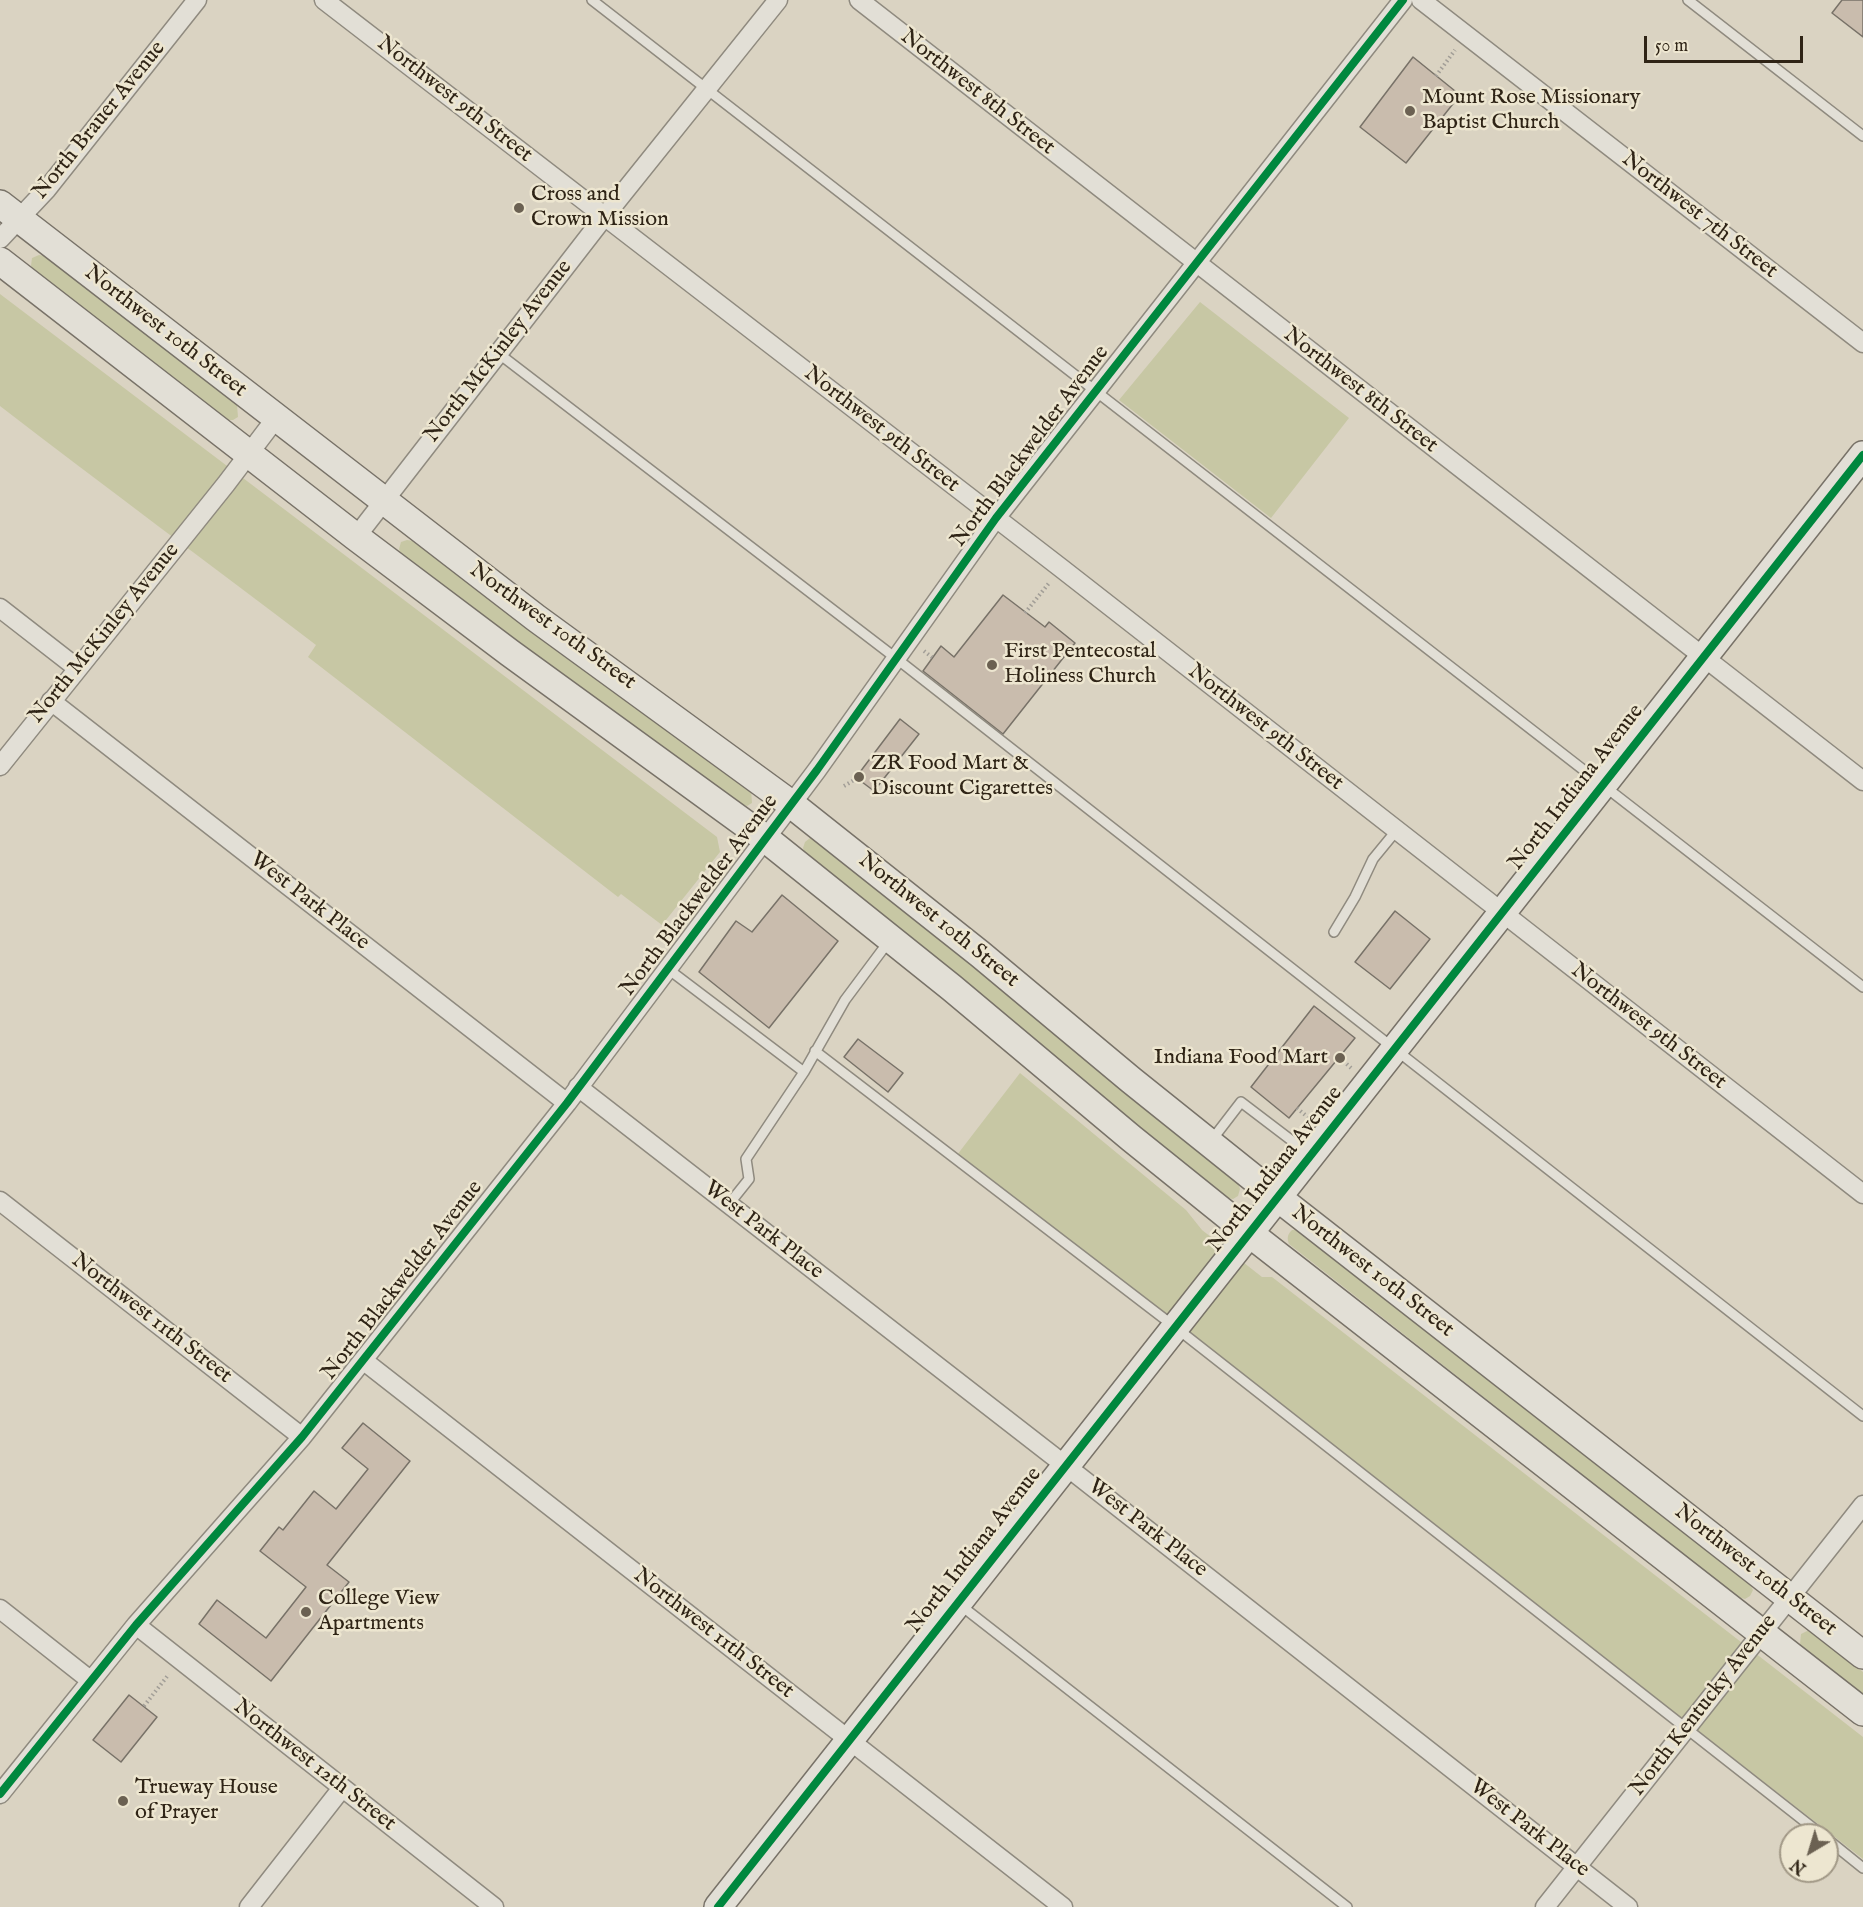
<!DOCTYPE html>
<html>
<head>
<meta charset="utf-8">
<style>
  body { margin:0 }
  #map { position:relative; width:1863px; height:1907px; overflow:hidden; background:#dad3c2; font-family:"IM FELL English",serif }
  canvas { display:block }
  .north { position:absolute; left:1779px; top:1823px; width:60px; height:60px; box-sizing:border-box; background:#ede6d0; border:2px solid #a19886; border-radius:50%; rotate:218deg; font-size:16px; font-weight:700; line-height:24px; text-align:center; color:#2f2416 }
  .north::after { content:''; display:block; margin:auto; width:21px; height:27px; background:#6b6152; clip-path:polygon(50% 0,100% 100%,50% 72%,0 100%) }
  .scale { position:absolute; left:1644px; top:36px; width:159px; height:27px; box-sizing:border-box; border:3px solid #2f2416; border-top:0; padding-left:8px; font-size:18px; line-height:21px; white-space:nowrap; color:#2f2416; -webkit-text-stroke:4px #ede6d0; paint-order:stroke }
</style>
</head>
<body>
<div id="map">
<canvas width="1863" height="1907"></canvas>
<div class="north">N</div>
<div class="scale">50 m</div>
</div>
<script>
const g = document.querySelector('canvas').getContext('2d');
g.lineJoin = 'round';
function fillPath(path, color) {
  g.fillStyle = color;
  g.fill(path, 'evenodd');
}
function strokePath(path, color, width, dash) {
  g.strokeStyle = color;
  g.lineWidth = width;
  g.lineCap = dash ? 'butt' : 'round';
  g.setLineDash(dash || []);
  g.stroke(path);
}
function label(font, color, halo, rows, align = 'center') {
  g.font = font + ' "IM FELL English",serif';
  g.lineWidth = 5;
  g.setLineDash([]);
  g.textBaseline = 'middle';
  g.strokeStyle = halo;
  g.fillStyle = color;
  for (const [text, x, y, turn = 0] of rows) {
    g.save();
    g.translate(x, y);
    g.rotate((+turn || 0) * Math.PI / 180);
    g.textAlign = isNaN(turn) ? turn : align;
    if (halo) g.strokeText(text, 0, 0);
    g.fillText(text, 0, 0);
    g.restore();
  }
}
const green = new Path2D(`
  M39,255L46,256L237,405L238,417L233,420H227L35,271L31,266L32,258Z
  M0,294L717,837L720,852L662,925L621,894L618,897L308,657L316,645C211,565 105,487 0,406Z
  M1200,302L1349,418L1271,518L1119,400Z
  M407,540L413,541L568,659L751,789L752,803L747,806L739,803L528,651L402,557L399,549L401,542Z
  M810,838L817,840L976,967L1111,1082L1238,1183L1240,1189L1238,1196L1233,1199L1228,1198L1111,1105L974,988L806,856L803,848L805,842Z
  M1020,1073L1186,1210L1202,1230L1262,1277H1272L1863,1737V1859L957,1155Z
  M1292,1230H1298L1750,1584L1753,1590L1750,1596L1745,1599L1738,1597L1289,1244C1287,1238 1287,1235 1292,1230Z
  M1809,1630L1863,1672V1695L1807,1652L1800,1644L1801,1634Z`);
const building = new Path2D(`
  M1842,0H1863V37L1832,13Z
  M1413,57L1460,95L1406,163L1360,127Z
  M1003,595L1045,627L1049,622L1075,643L1003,734L923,671L941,646L954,657Z
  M900,719L919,734L874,791L858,779L860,772Z
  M782,895L838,941L769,1028L699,972L736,921L752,932Z
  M1395,911L1430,939L1390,989L1355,962Z
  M1314,1006L1355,1038L1289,1118L1251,1087Z
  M858,1039L903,1073L888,1092L844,1057Z
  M363,1423L410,1461L327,1565L349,1582L271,1681L199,1624L217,1600L266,1638L306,1587L260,1551L279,1527L283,1530L314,1491L336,1509L368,1469L342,1448Z
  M129,1695L157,1717L121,1762L93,1740Z`);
const path = new Path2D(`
  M1436,76L1455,50
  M1025,613L1049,583
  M924,651L933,658
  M844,786L859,777
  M1340,1058L1351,1068
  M1297,1108L1311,1120
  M144,1706L169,1674`);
const lane = new Path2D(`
  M592,0L1863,987
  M1688,0L1863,136
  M498,353L897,659L1863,1416
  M1334,932L1355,897L1373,859L1396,831
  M668,969L804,1072
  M815,1051L1175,1327L1822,1835
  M1211,1141L1241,1102L1308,1153
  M729,1204L749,1179L746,1159L804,1072L845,1000L889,941
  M959,1604L1347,1907
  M1827,1839L1863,1868`);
const street = new Path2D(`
  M324,0L1061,568L1863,1194
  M859,0L1863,781
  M1421,0L1863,343
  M0,239L47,189L197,0
  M356,537L604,217L778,0
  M0,608L77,668
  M51,701L567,1103
  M0,766L226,484L276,418
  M578,1087L1066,1466L1628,1907
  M0,1201L302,1437
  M364,1361L1063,1907
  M0,1609L90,1680
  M136,1625L494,1907
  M0,1794L136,1625L302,1437L567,1103L817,770L996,518L1403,0
  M249,1907L342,1788
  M1545,1907L1863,1505`);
const secondary = new Path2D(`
  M0,204L536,618L791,804L980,954L1131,1080L1277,1197L1863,1655
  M0,261L356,537L510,653L766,839L952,988L1131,1138L1249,1233L1863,1712
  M718,1907L1863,455`);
const cycleway = new Path2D(`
  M0,1794L136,1625L302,1437L567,1103L817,770L996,518L1403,0
  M718,1907L1863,455`);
const markers = [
  [1410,111,6,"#6b6152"],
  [519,208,6,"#6b6152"],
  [992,665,6,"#6b6152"],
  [859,777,6,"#6b6152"],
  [1340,1058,6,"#6b6152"],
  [306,1612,6,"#6b6152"],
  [123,1801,6,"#6b6152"]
];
const streetNames = [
  ["Northwest 8th Street",977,93,38],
  ["Northwest 9th Street",454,100,38],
  ["North Brauer Avenue",100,121,-51],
  ["Northwest 7th Street",1699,216,38],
  ["Northwest 10th Street",165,332,38],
  ["North McKinley Avenue",499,352,-52],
  ["Northwest 8th Street",1360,391,38],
  ["Northwest 9th Street",881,430,38],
  ["North Blackwelder Avenue",1031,447,-53],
  ["Northwest 10th Street",552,627,36],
  ["North McKinley Avenue",105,634,-51],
  ["Northwest 9th Street",1265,728,38],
  ["North Indiana Avenue",1577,788,-52],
  ["North Blackwelder Avenue",700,896,-53],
  ["West Park Place",309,902,38],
  ["Northwest 10th Street",938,921,39],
  ["Northwest 9th Street",1648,1027,38],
  ["North Indiana Avenue",1276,1170,-52],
  ["West Park Place",763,1231,38],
  ["Northwest 10th Street",1372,1272,38],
  ["North Blackwelder Avenue",403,1281,-52],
  ["Northwest 11th Street",151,1319,38],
  ["West Park Place",1147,1529,38],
  ["North Indiana Avenue",975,1551,-52],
  ["Northwest 10th Street",1755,1571,38],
  ["Northwest 11th Street",713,1634,38],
  ["North Kentucky Avenue",1704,1706,-52],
  ["Northwest 12th Street",314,1766,38],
  ["West Park Place",1529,1829,38]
];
const poiNames = [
  ["Mount Rose Missionary",1422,98],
  ["Baptist Church",1422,123],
  ["Cross and",531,195],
  ["Crown Mission",531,220],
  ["First Pentecostal",1004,652],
  ["Holiness Church",1004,677],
  ["ZR Food Mart &",871,764],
  ["Discount Cigarettes",871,789],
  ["Indiana Food Mart",1328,1058,"right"],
  ["College View",318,1599],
  ["Apartments",318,1624],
  ["Trueway House",135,1788],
  ["of Prayer",135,1813]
];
fillPath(green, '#c7c7a4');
fillPath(building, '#c9bcad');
strokePath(building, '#787268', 1.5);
strokePath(lane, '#8f8a7f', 12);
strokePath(street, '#8f8a7f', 21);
strokePath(secondary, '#787268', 30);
strokePath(path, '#a29e97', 4, [1.5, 3]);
strokePath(lane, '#e2dfd6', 9);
strokePath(street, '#e2dfd6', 18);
strokePath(secondary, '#e2dfd6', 27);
strokePath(cycleway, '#00873e', 8);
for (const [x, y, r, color] of markers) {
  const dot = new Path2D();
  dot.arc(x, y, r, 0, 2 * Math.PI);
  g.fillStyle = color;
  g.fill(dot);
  strokePath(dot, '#ede6d0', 2);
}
label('22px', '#2f2416', '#ede6d0', streetNames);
label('22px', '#2f2416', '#ede6d0', poiNames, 'left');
</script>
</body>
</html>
